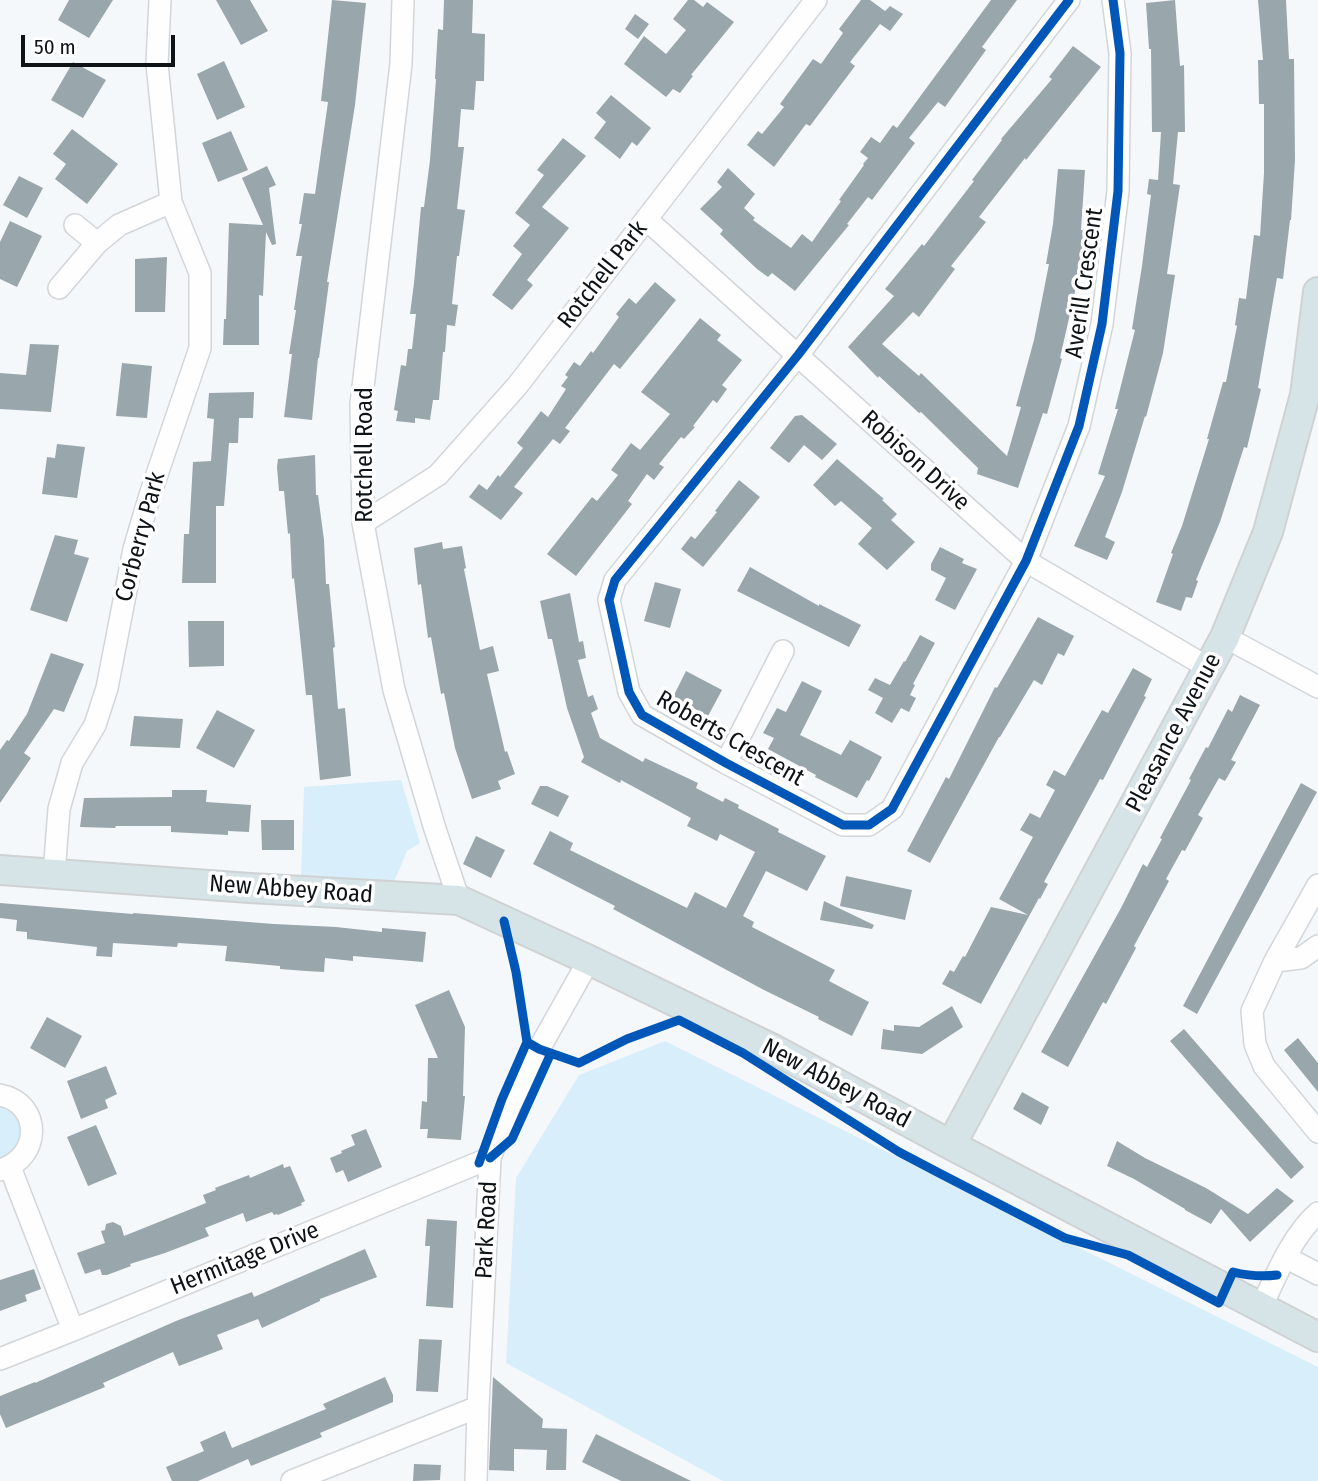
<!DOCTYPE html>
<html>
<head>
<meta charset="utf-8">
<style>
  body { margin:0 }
  #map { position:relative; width:1318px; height:1481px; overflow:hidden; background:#f5f8fb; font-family:"Fira Sans Condensed",sans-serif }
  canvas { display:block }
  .scale { position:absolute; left:21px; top:35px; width:154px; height:32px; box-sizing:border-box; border:4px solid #0d1316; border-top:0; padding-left:9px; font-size:21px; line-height:24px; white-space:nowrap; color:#0d1316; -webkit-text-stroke:5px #fff; paint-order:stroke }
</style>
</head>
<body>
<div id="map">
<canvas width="1318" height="1481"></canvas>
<div class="scale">50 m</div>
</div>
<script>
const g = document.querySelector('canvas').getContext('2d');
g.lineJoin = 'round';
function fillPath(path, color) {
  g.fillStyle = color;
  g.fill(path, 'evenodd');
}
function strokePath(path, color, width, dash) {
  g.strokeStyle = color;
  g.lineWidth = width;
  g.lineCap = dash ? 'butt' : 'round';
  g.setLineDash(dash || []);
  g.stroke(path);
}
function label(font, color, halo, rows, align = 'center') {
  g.font = font + ' "Fira Sans Condensed",sans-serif';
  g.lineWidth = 7;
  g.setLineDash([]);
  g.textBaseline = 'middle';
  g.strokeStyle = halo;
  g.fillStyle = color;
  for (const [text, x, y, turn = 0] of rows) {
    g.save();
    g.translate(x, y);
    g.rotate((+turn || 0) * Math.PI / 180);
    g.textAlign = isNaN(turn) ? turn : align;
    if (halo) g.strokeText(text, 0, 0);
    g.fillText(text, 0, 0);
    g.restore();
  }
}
const green = new Path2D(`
  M401,780L420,843L407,851L394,882L301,876L304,787Z
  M665,1041L1318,1367V1481H723L506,1363L516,1178L579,1075Z
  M0,1104L17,1114L24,1131L18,1149L0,1161Z`);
const building = new Path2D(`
  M69,0H113L89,38L58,20Z
  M216,0H250L268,31L241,45Z
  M332,0L366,3L355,105L327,282H329L319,358H318L312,420L284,417L292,354H289L296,310H294L302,256H296L302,224H299L304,193L315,194L328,102L321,101Z
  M444,0H473L472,33L485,34L484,81H476L474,110L461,109L458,147H464L457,209L465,210L459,256H457L452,304L458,305L455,326L447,325L445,352H443L439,400H433L430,420L415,418V423L396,421L398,411L394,410L401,365L406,366L408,349H412L416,314H410L414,283L421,207H424L430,160L436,79H435L438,29L443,30Z
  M688,0H694L703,7L707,2L734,22L691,75L693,76L680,93L673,89L666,97L624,64L644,36L666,54L686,30L673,19Z
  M861,0H870L885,11L890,6L903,14L890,31L880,24L850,62L855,66L810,126L806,124L774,167L747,145L758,131L762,134L784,107L780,104L813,59L821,64L843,33L839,29Z
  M991,0H1017L982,47L986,50L945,107L938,102L909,138L915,143L872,200L868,197L847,224L849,225L795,291L772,273L768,277L757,269L720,234L723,230L700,209L722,187L717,182L728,168L755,194L744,208L755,218L753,220L791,248L802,234L812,242L841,201L839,200L864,165L863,164L868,158L860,152L871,137L880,143L893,125L897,128Z
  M1175,0L1180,66L1184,65L1185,132H1178L1173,184L1180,185L1167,274L1175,275L1163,353L1146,417L1145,416L1122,492L1105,537L1115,542L1107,560L1074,546L1105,476L1098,474L1118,409H1115L1135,330L1132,329L1142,266L1151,195L1147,194L1149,179L1158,180L1161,132H1152L1151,49H1149L1146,3Z
  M1258,0H1286L1289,59H1294L1295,160L1291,220H1290L1283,279L1277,278L1258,388L1261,389L1247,448L1244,447L1220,522L1196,580L1198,581L1192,598L1186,597L1181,611L1156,602L1173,554L1171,553L1182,526L1209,439H1207L1223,382H1226L1237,326L1235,325L1239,298L1246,299L1254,235L1260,236L1264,173V104H1259L1258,60H1263Z
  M635,14L649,24L638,39L625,29Z
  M1073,46L1101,67L1026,160L1025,158L979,217L986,222L951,266L955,269L919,317L913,312L882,344L919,376L921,373L1007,456L1021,407L1016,406L1034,340L1049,264H1046L1053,224L1058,169L1085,170L1081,230L1085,231L1076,287L1060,358L1062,359L1047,414L1043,413L1018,488L977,474L978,468L921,412L919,413L879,376L878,378L848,347L894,296L885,289L922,244L924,246L974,181L972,180L1002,140L1001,139L1052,79L1049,77Z
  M224,61L245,107L217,120L197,74Z
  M73,62L106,80L83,118L51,100Z
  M611,95L651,128L637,146L632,142L620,159L594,138L606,122L596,113Z
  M72,129L118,164L87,204L55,179L66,164L53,154Z
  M231,131L248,170L218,182L202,143Z
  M563,138L586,156L542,207L569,228L527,280L533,285L512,310L492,295L522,254L513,246L530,225L515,213L544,175L537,170Z
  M267,166L276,185L269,188L276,244L272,245L266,232L263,296L259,295V345H223L224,319H226L229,223L263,225L242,178Z
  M19,176L43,188L27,218L3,205Z
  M10,221L42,236L17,287L0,279V242Z
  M167,257L165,312H135V259Z
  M655,282L676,300L620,369L614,364L565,428L570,431L560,444L553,439L514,487L523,493L501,520L469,497L479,484L487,490L498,475L500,477L523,448L517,443L541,411L548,417L566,389L561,386L568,377L565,375L574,362L580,366L591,351L593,353L619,317L616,314L629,298L636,304Z
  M700,318L721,335L717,340L742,360L722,385L727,389L717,403L713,400L693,426L695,427L684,439L681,437L659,464L664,467L654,480L647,474L628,501L632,504L576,576L547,554L592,497L597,501L618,475L611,470L631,443L640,450L670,414L641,392Z
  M30,344L59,345L51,412L0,409V373L26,375Z
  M122,363L152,366L147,418L116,416Z
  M254,392L253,418H239L238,443H229L224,506H216V583H182L184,534H189L193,462L211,461L214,419L207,418L209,393Z
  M802,415L837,444L822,460L804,445L789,463L770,448L795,416Z
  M57,444L85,447L77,498L42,494L47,457L55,458Z
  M315,455L316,495H318L324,540L326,584H329L335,647L333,648L338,709L345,708L351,776L320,780L312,695H306L294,578L292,579L290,533L288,534L284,491H279L277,467L278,459Z
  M837,459L884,499L882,500L897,514L891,520L915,542L887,570L858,544L872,528L841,501L835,506L813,485Z
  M739,480L760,497L703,567L681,549L691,536L695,539L717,512L715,511Z
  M55,535L78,540L74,554L89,558L67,622L30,610Z
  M442,542L443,549L462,546L466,568L464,569L480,650L493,646L499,671L487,674L505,752L507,751L515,774L498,781L501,789L472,799L455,748L444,693L441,694L431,637L428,638L421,584L418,585L414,548Z
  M940,547L964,559L962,563L977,569L955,610L935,600L946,578L931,570V564Z
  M750,567L819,606V604L861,625L849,647L737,591Z
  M655,582L681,589L670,628L644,621Z
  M570,593L579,642L583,641L586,658L578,660L588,697L593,695L598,709L591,713L600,738L643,762L645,758L698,783L696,788L723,802L725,798L739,805L738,808L779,829L778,832L826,856L807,891L766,871L743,916L754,922L752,927L835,970L829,981L869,1002L852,1036L818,1019L819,1017L764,990L613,909L615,906L533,864L550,831L573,843L570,850L687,908L695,892L726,908L755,852L720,834L717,841L687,826L691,818L621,780L620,783L581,762L584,757L567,708L552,639H548L540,601Z
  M1038,617L1074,636L1064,656L1058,653L1042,685L1034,680L1000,737H999L930,863L907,851L946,777L949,779L995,687L997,688Z
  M188,621H224V666L189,667Z
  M920,635L935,643L913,684L915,685L910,695L916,698L909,712L901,708L892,723L875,713L883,698L868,690L875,678L890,685L904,661L905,662Z
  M51,653L84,664L64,712L54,709L24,753L31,758L0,803V750L7,740L9,741L27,714Z
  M1133,668L1152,679L1144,696L1146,697L1103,780L1100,779L1044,882L1048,884L1040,899L1039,898L981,1004L942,984L950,970L954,972L963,956L965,957L991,907L1028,915L999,899L1033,837L1020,830L1030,813L1040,818L1055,790L1046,785L1054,770L1065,776L1102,710L1108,713Z
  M686,671L722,690L708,716L673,697Z
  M802,681L822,691L800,735L841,755L850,740L882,757L869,781L867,780L857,798L815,777L816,775L768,749L774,738L763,733L777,708L786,712Z
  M1240,695L1260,705L1231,760L1236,762L1225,781L1219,778L1198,815L1203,818L1185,851L1182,850L1166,879L1169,881L1134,946L1136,948L1106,1004L1103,1002L1068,1067L1041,1052L1121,908L1143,864L1147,867L1162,839L1160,838L1191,780L1189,779L1206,747L1208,748L1228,709L1232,712Z
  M217,710L255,730L234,768L196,748Z
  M134,716L183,719L180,748L130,746Z
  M1301,783L1317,792L1197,1014L1183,1006Z
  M540,786H547L569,796L558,817L531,804Z
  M172,790H207L206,802L251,805L249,832L228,831V835L171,832V826H116L115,828L80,827L84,798L172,797Z
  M261,820H294V850H262Z
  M476,836L505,850L491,878L463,864Z
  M846,876L912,890L905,920L840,906Z
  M824,901L874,925L872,929L820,920Z
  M0,903L133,914V913L274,924L336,927L382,932V928L426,932L423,962L353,956V961L325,958L324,972L306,971L280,969V966L225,961L227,946L178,943L177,947L113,943L112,957L96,956L97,947L27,939V932L16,931L17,920L0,918Z
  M449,990L465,1027L463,1096H465L461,1140L427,1138L428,1129H420L422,1101L427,1102L428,1058H438L415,1005Z
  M952,1006L963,1027L922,1054L881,1049L883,1029L894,1031V1025L919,1027Z
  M47,1017L82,1036L65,1068L30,1048Z
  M1184,1029L1304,1167L1291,1179L1170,1041Z
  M1298,1038L1318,1063V1092L1284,1050Z
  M106,1066L117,1094L105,1100L108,1108L81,1119L67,1081Z
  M1022,1092L1049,1107L1041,1125L1013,1109Z
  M96,1125L117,1174L88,1186L67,1137Z
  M366,1129L382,1167L348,1182L343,1170L336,1173L330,1158L342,1153L341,1151L355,1145L351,1135Z
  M1117,1141L1145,1158L1206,1188L1248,1214L1277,1188L1294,1201L1250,1242L1221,1209L1211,1224L1185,1210V1209L1134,1179L1107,1166Z
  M283,1164L284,1168L290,1166L305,1201L301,1203L302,1205L278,1215L277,1214L274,1215L272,1212L246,1222L243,1213L205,1228L209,1236L165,1253L130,1264L131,1266L107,1275H102L100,1269L85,1274L77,1253L105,1243L101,1231L105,1230L106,1224L113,1222L121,1226L124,1236L206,1203L203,1195L216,1190L215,1188L249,1175L250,1178Z
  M427,1219L457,1221L453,1308L426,1306L430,1246H425Z
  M365,1249L377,1277L320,1299V1301L262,1328L258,1319L217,1335L223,1349L179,1366L173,1352L103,1383L105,1387L6,1428L0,1414V1396L35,1382V1383L176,1321L252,1292L254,1297Z
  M34,1269L41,1289L25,1295L27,1301L0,1311V1280Z
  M419,1339L442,1340L438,1392L416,1391Z
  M385,1377L393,1395V1402L320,1433L322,1437L251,1466L248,1459L198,1481H172L166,1467L204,1451L200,1442L225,1431L232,1448L326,1409L323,1404Z
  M493,1377L543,1419L542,1428L567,1429L566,1470H546L547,1450L514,1449V1471L489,1470Z
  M596,1434L691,1481H621L582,1462Z
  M414,1464L441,1465L440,1480L413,1481Z`);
const minor = new Path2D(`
  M403,0L401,64L361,404L363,523L394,690L435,829L459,900
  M1069,0L798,355L615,580L609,600L629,692L642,715L726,763L843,825H869L892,809L1026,561L1079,426L1102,324L1118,191L1120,53L1113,0
  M646,219L1026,561L1209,668
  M75,225L97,243
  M59,288L97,243L119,225L171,202
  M363,523L438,475L517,386L816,0
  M1225,637L1318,687
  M726,763L783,651
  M54,873L59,809L72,763L95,725L107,688L134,549L151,492L200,348V273L171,202L157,64L160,0
  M1318,885L1275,961L1252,1011L1255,1044L1264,1066L1318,1132
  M1275,961L1301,958L1318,946
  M0,1095C42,1103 42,1158 0,1170
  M10,1167L73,1330
  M1285,1257L1318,1274
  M1261,1308C1275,1278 1292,1235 1318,1213
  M0,1359L73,1330L490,1158
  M292,1481L478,1407
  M476,1481L478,1407L490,1158L510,1105L539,1049L589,960`);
const major = new Path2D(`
  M0,870L250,888L459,900L589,960L775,1050L951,1145L1318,1337
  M951,1145L1225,637L1268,532L1305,395L1318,292`);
const cycleway = new Path2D(`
  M1069,0L798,355L615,580L609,600L629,692L642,715L726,763L843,825H869L892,809L1026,561L1079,426L1102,324L1118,191L1120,53L1113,0
  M504,921L516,972L527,1042L539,1049L579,1063L627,1039L679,1020L743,1053L899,1152L939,1173L1065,1238L1128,1255L1219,1303L1233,1272C1249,1276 1261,1277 1277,1275
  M490,1158L512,1139L551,1053
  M479,1163L502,1099L527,1042`);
const streetNames = [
  ["Rotchell Park",603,275,-52],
  ["Averill Crescent",1085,283,-82],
  ["Rotchell Road",365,455,-90],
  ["Robison Drive",915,461,42],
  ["Corberry Park",141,537,-75],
  ["Pleasance Avenue",1174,733,-62],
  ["Roberts Crescent",730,739,30],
  ["New Abbey Road",291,890,4],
  ["New Abbey Road",836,1084,28],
  ["Park Road",487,1230,-87],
  ["Hermitage Drive",245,1259,-22]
];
fillPath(green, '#d8eefa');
fillPath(building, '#99a6ac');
strokePath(minor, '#d2d6d9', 24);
strokePath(major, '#cfd2d3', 32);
strokePath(minor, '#fefefe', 21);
strokePath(major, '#d7e4e7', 28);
strokePath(cycleway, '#0057b8', 9);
label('24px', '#0d1316', '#fff', streetNames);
</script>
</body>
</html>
